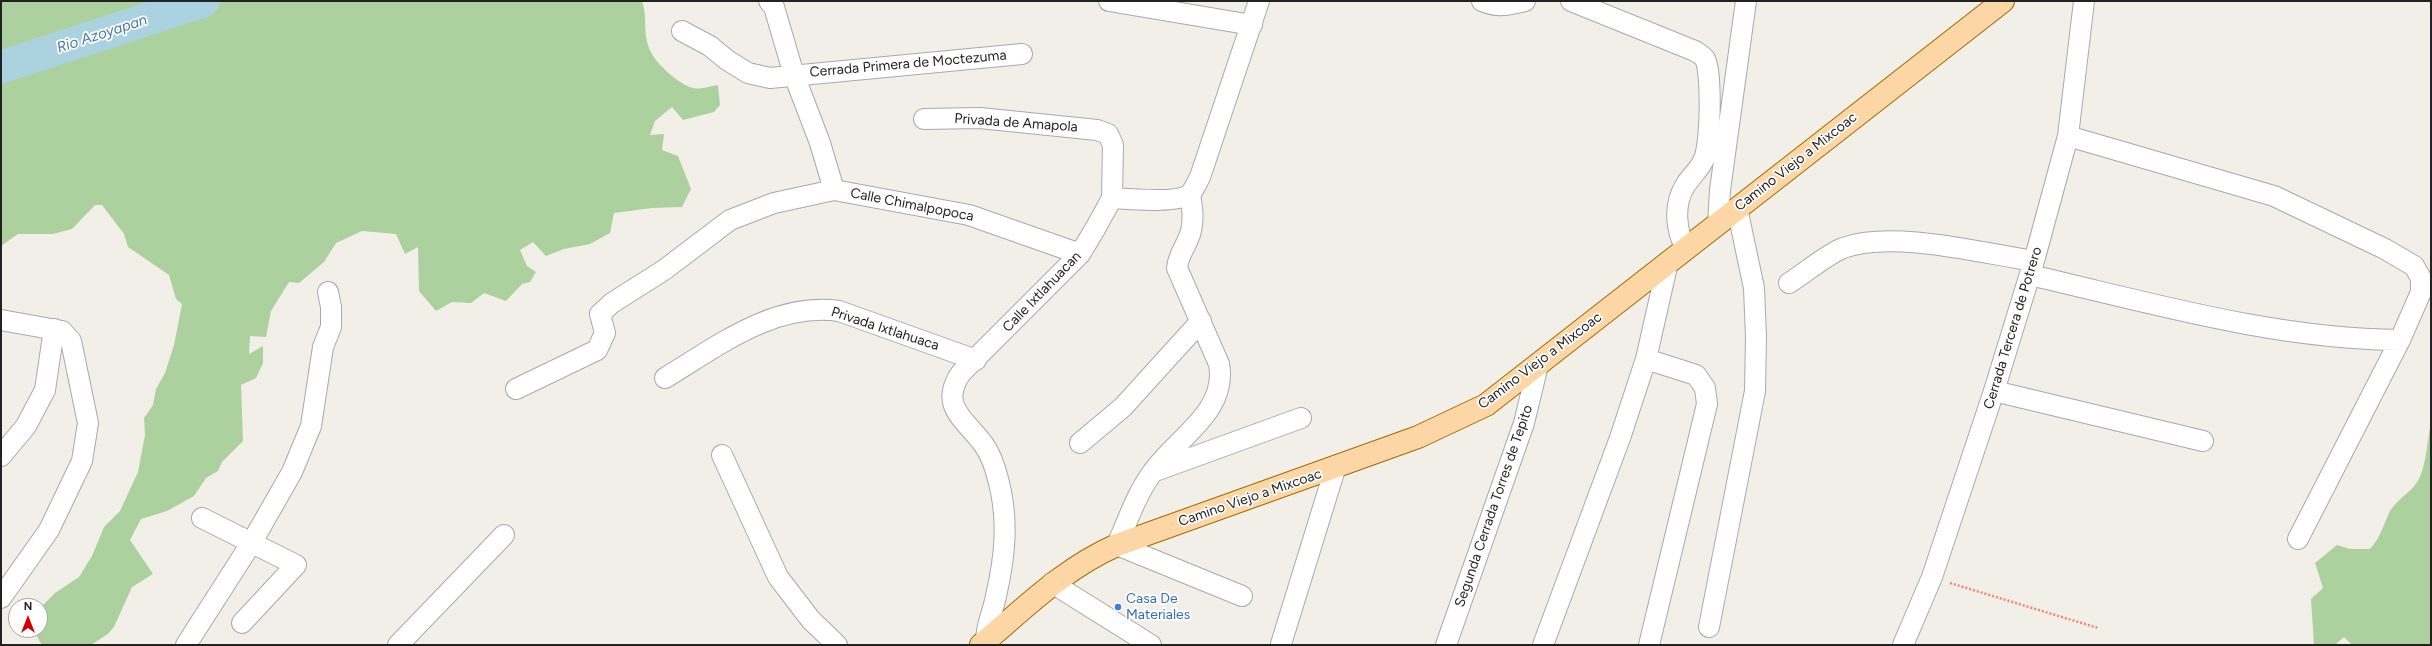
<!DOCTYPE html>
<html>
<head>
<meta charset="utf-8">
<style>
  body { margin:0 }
  #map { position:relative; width:2432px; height:646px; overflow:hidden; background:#f2efe9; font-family:Figtree,sans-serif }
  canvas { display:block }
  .frame { position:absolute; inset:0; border:2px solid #222; pointer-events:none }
  .north { position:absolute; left:8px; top:598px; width:40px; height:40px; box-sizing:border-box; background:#fff; border:1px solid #a7a7a7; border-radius:50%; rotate:0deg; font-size:11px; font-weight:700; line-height:16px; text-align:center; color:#222 }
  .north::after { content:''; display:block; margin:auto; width:14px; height:18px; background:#d40000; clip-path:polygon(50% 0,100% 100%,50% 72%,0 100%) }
</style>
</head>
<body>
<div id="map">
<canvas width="2432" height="646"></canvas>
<div class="frame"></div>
<div class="north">N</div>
</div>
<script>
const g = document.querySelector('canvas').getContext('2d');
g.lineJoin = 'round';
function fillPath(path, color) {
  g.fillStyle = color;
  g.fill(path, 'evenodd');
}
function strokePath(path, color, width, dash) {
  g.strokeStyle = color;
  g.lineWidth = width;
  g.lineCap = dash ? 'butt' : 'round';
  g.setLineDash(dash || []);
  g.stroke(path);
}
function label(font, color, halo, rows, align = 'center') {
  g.font = font + ' Figtree,sans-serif';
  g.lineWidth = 3.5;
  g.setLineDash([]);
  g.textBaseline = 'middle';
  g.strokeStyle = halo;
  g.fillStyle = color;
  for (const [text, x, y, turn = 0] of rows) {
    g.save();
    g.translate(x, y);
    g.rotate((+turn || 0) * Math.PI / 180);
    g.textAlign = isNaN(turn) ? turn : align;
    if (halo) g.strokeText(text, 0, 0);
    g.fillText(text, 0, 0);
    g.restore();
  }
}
const forest = new Path2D(`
  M1,1H642C648,17 642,36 651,52C656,64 680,85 693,88C699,90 711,86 718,85L720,105L714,112L683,120L672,107L655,121L650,135L664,134L662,150L678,156L691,189L682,207L652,208L614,213L610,233L590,244L564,249L546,256L533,242L520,250L527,266L536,272L530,282L522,284L506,301L484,293L471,303L452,302L436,311L419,291L418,247L405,254L396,234L362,231L336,243L324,262L299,283L289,282L271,311L266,337L250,336L249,354L263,346V363L256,378L241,385L243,441L222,462L218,471L206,478L194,496L167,511L141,519L130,540L153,574L132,587L114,627L108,634L91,645H42L33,630H40V608L55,593L79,577L92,556L104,527L120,511L138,472L145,435L144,418L153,405L156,389L165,373L174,345L182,304L176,299L169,275L128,247L124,234L102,205H95L72,229L53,234H18L1,246Z
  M2431,422V645H2352L2344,637L2335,645H2314L2311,599L2323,588L2315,563L2337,545L2350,549H2370C2381,537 2383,525 2390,511C2397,499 2413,491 2419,479C2427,462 2427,440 2431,422Z`);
const river = new Path2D(`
  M1,67L203,1`);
const path = new Path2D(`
  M1950,583L2098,628`);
const minor = new Path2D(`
  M769,1L774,7L794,75L820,143L834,190
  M1109,1L1252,25
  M1482,1C1497,8 1509,5 1525,1
  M1571,1L1695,51C1698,53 1703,56 1705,59C1712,72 1711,148 1703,161C1699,170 1690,177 1685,186C1673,205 1676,231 1686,249
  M682,31L710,46L727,60L748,73L770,78L1022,54
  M924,119L980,118L1097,130L1108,134L1113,145L1112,198L1095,229L1080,254L961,373C938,406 966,420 984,445C991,455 995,467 998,479C1009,519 1005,557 996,596C993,612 986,625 986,641
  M2068,136L2274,196L2385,249L2414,266L2421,278V292L2400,340L2298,539
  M1190,194C1192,206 1194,218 1191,231C1188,244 1178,254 1177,268L1219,364C1228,412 1176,438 1152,473C1136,495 1128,520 1117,545L1242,596
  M1112,198C1127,199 1180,204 1191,193C1195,188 1197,182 1200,177L1259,1
  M1718,224L1720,190L1746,1
  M2030,275C2152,303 2274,339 2400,340
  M1789,283C1805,273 1826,255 1843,248C1893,230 1981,253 2034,261
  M1,320L62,331L71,341L88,423L82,461L49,530L1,598
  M1646,359L1696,375L1705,388L1707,404L1649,645
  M665,378C718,346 774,302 839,311L976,360
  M516,389L597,350L605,333L600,314L612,303L664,270L730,220L774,203L834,190L969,215L1080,254
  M1994,391L2203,441
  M1080,443L1123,407L1201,321
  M722,455L778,577L811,620L837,645
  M1,456L26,426L45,390L54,329
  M1155,471L1301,418
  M202,518L296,565L242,623
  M1052,583L1151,645
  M1709,627L1755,391L1756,337L1754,288L1737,208
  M1281,644L1335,469
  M186,645L252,542L292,472L311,426L323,347L331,327V307L328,292
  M398,645L504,535
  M1446,645L1524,423L1538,365
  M1543,645L1620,438L1646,359L1668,262
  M1903,645L1932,577L1994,391L2034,261L2068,136L2084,1`);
const major = new Path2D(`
  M981,645C1026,607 1063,569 1117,545L1418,437L1486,405L2003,1`);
const markers = [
  [1118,607,4,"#3f7fe0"]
];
const streetNames = [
  ["Cerrada Primera de Moctezuma",908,64,-5],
  ["Privada de Amapola",1016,123,4],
  ["Camino Viejo a Mixcoac",1796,162,-38],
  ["Calle Chimalpopoca",912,205,11],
  ["Calle Ixtlahuacan",1042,292,-46],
  ["Cerrada Tercera de Potrero",2013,328,-73],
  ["Privada Ixtlahuaca",885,329,18],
  ["Camino Viejo a Mixcoac",1540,361,-37],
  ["Camino Viejo a Mixcoac",1250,498,-19],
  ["Segunda Cerrada Torres de Tepito",1494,506,-71]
];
const shopNames = [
  ["Casa De",1126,599],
  ["Materiales",1126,615]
];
const waterNames = [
  ["Rio Azoyapan",102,34,-18]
];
fillPath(forest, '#add19e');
strokePath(river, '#aad3df', 33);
strokePath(minor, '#a9a9a9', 22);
strokePath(major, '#a06b00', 24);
strokePath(path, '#fa8072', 2.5, [2, 2]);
strokePath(minor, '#fff', 20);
strokePath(major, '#fcd6a4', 22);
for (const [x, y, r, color] of markers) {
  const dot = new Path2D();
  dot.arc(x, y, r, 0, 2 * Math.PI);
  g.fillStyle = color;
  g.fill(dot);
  strokePath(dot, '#fff', 1.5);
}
label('14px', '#222', '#fff', streetNames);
label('14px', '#366cbe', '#fff', shopNames, 'left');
label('italic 15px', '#4a7aab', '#fff', waterNames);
</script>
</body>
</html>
